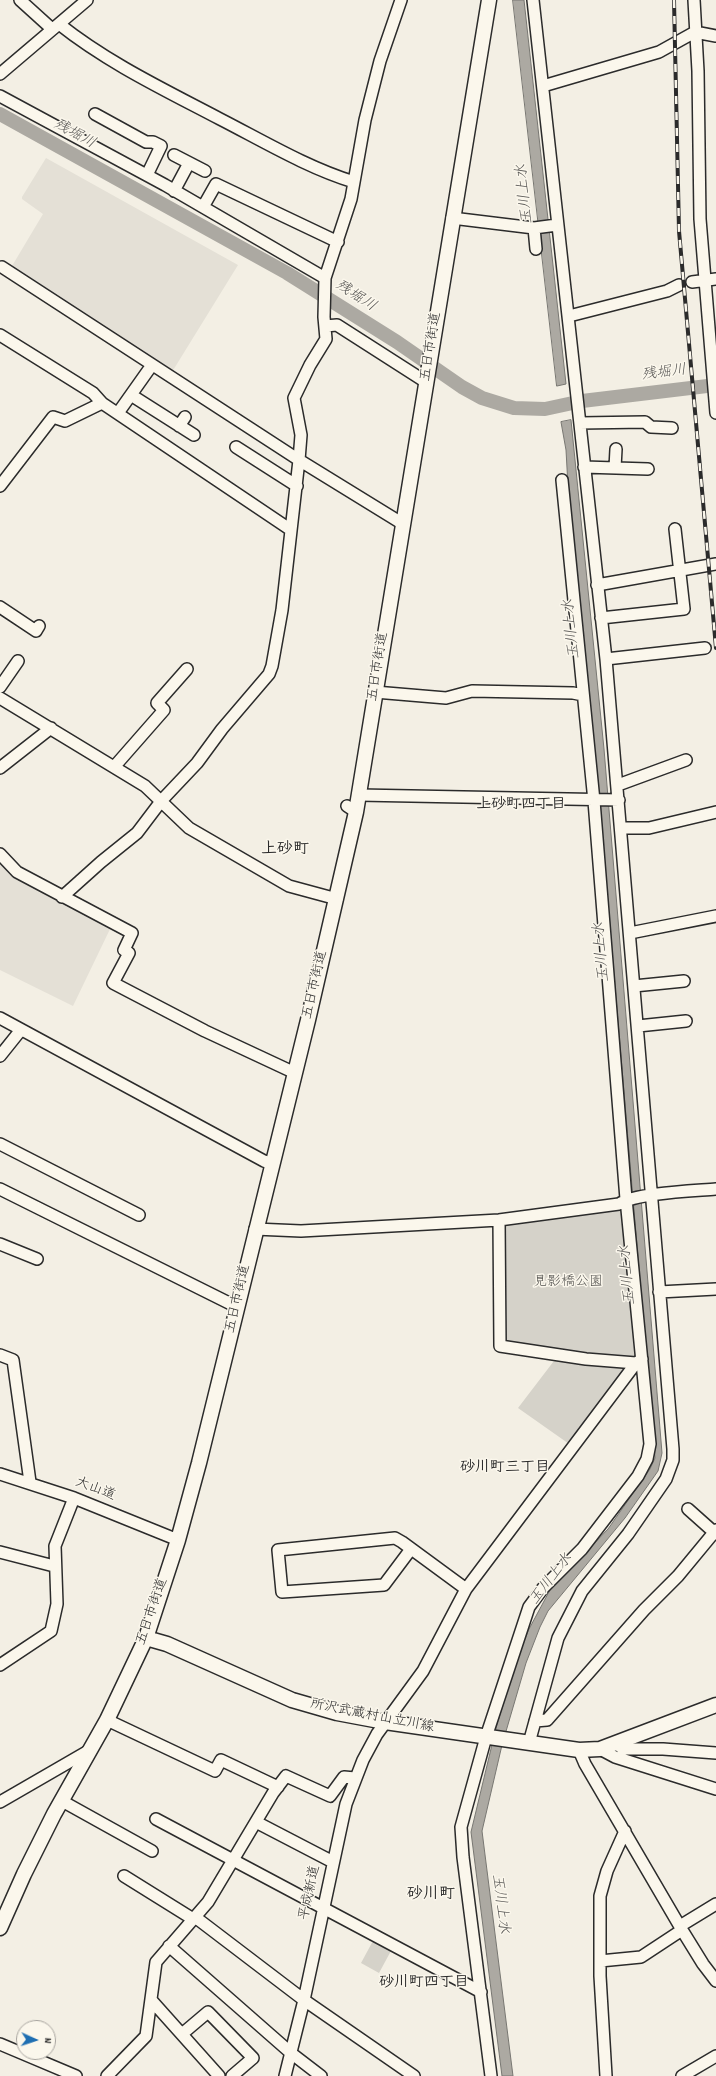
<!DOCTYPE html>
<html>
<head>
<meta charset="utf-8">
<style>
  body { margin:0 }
  #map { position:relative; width:716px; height:2076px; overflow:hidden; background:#f3efe4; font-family:Dekko,sans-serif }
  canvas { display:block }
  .north { position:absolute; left:16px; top:2020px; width:40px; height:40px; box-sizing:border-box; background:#fbf7ec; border:1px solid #a8a59f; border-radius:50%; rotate:93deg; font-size:11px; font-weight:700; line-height:16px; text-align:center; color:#2b2b2b }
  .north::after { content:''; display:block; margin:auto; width:14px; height:18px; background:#1f6fb2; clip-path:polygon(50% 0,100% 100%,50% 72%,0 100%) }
</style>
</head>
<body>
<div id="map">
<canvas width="716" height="2076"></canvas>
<div class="north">N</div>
</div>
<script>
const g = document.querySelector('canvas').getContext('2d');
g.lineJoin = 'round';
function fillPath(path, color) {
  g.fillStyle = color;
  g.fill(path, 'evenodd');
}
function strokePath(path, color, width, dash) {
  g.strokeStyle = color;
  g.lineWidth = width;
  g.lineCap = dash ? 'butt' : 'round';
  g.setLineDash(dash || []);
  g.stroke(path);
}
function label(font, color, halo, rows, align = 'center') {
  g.font = font + ' Dekko,"Klee One",sans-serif';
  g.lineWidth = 3;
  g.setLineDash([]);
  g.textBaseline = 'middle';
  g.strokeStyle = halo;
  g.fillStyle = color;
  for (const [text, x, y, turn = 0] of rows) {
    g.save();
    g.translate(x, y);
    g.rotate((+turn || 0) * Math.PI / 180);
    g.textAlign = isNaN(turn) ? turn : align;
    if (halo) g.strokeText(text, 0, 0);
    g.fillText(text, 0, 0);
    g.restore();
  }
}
const built = new Path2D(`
  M46,158L238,265L172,372L12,266L43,214L22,199V197Z
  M0,863L9,874L111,927L73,1006L0,970Z`);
const green = new Path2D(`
  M629,1202L639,1358L572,1446L518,1408L560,1353L503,1343L501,1223Z
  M374,1939L392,1949L379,1973L361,1963Z`);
const water = new Path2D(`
  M513,0H524L566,384L557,386Z
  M571,420L604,749L662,1453L658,1471L625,1518L548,1611L540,1627L526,1663L502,1745L482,1831L513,2076H502L471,1832L496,1728L515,1663L529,1629L550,1590L608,1529L650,1469L655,1458L600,809L568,486L566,450L561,422Z`);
const river = new Path2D(`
  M0,114L287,273L397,342L462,387L482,398L514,408L545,409L582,401L716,385`);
const minor = new Path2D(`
  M20,0L52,29
  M694,0L698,71L700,219L716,413
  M59,24C108,63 165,90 220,119C263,141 308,168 354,182
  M0,74L87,0
  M543,86L659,52L695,32L716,36
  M0,96L165,185L325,278
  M95,114L146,142H153L161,146L147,175
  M174,155L205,171
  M174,191L189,163
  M203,207L216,184L338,242
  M452,218L534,228L557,225
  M534,228L536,249
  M2,267L299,460L403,524
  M692,282L716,279
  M569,316L667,291L679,285
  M325,326L337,325L426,382
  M0,335L93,393L102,403L291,530
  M131,395L194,435
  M118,413L152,365
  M580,423L645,422L651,427L672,428
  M179,426L185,417
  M236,447L297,486
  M584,467L648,469
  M615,468L616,449
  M0,486L53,417L65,421L102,403
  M597,585L716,564
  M0,607L36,631L39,626
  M601,618L684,609L675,529
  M606,659L705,648
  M0,687L18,661
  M375,692L446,698L472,691L573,693L583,695
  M0,698L145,786L189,828L289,886L337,899
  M114,767L164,710L157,703L187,669
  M0,768L51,728
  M618,785L686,760
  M359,795L619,800
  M347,806L356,812
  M621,828H649L716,812
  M0,854L17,872L132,933L124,950L129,953L113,983L205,1031L295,1073
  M62,897L101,862L137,833L162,800L197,763L222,729L269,674L272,666L282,610L299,460L301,435L294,398L310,365L326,339L324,317L325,278L351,199L365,120L380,61L401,0
  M630,933L716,916
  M634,986L684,981
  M0,1018L264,1161L272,1164
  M638,1026L686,1021
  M0,1056L20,1031
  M0,1144L139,1215
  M0,1189L237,1307
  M499,1220L500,1346L586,1359L636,1363
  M255,1229L301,1231L499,1220L619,1204C636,1193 693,1191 716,1189
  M0,1244L37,1259
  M659,1292L716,1289
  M0,1355L13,1360L30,1482
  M0,1474L74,1498L178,1540
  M688,1509L716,1534
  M411,1549L384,1585L282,1592L278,1550L395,1538L402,1542L466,1589
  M0,1552L54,1566
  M0,1665L51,1631L57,1604L55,1546L74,1498
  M107,1720L215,1771L221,1760L278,1787
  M535,1721L547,1720L644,1610L678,1576L716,1530
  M529,1743L558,1638L582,1591L628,1534L666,1479L673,1460V1449L606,659L533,0
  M617,1744L623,1749H663L716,1753
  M600,1749L615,1757L716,1789
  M579,1750L585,1764L682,1930L703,1964L716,1981
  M62,1801L152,1851
  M0,1802L90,1750
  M156,1819L481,1992
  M256,1822L333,1862
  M124,1876L193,1919
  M195,1917L304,2000L414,2076
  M680,1926L716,1904
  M169,1946L291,2053L321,2076
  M600,1961L641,1957L682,1930
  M152,2001L219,2076
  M182,2034L208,2012L253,2058L232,2076
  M0,2044L76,2076
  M107,2076L146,2036L156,1962L208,1902L273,1793L286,1776L330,1796L344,1777L355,1778
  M285,2076L304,2000L346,1804L363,1760L377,1734L423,1671L466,1589L636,1363L642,1359
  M491,2076L463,1857L461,1827L486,1737L529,1607L543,1588L582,1549L638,1476L647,1459L650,1444L626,1199L594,801L562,480
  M606,2076L600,1976V1896L607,1871L625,1831
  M682,2076L716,2056`);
const major = new Path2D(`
  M146,1638L167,1644L292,1700L337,1713L385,1722L579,1750L600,1749L716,1705
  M0,1928L24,1874L54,1814L107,1720L146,1638L178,1540L199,1463L308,1020L356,812L489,0`);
const rail = new Path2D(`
  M674,0L679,231L716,648`);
const streetNames = [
  ["五日市街道",432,347,-81],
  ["五日市街道",379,667,-81],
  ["五日市街道",316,985,-77],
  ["五日市街道",239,1299,-77],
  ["大山道",95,1490,21],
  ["五日市街道",153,1612,-71],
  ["所沢武蔵村山立川線",372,1717,11],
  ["平成新道",311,1893,-78]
];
const parkNames = [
  ["見影橋公園",568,1283]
];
const waterNames = [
  ["残堀川",74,135,29],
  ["玉川上水",526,194,-96],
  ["残堀川",355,297,33],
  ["残堀川",664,374,-7],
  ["玉川上水",573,629,-96],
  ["玉川上水",603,952,-95],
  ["玉川上水",629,1275,-95],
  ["玉川上水",552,1580,-52],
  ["玉川上水",499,1904,83]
];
const neighbourhoodNames = [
  ["上砂町四丁目",521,806],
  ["砂川町三丁目",505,1469],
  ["砂川町四丁目",424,1984]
];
const quarterNames = [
  ["上砂町",285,851],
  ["砂川町",431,1896]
];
fillPath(built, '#e4e0d6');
fillPath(green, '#d5d2c9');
fillPath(water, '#aca9a2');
strokePath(water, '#787772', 1);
strokePath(river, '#aca9a2', 14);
strokePath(minor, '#2b2b2b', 14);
strokePath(major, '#2b2b2b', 17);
strokePath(minor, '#fbf7ec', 11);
strokePath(major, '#fbf7ec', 14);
strokePath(rail, '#2b2b2b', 4);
strokePath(rail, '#fbf7ec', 2.5, [8]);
label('14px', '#2b2b2b', '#fbf7ec', streetNames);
label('14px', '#565552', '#fbf7ec', parkNames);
label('italic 15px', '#585755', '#fbf7ec', waterNames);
label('bold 15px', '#2b2b2b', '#fbf7ec', neighbourhoodNames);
label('bold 16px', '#2b2b2b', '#fbf7ec', quarterNames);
</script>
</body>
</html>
